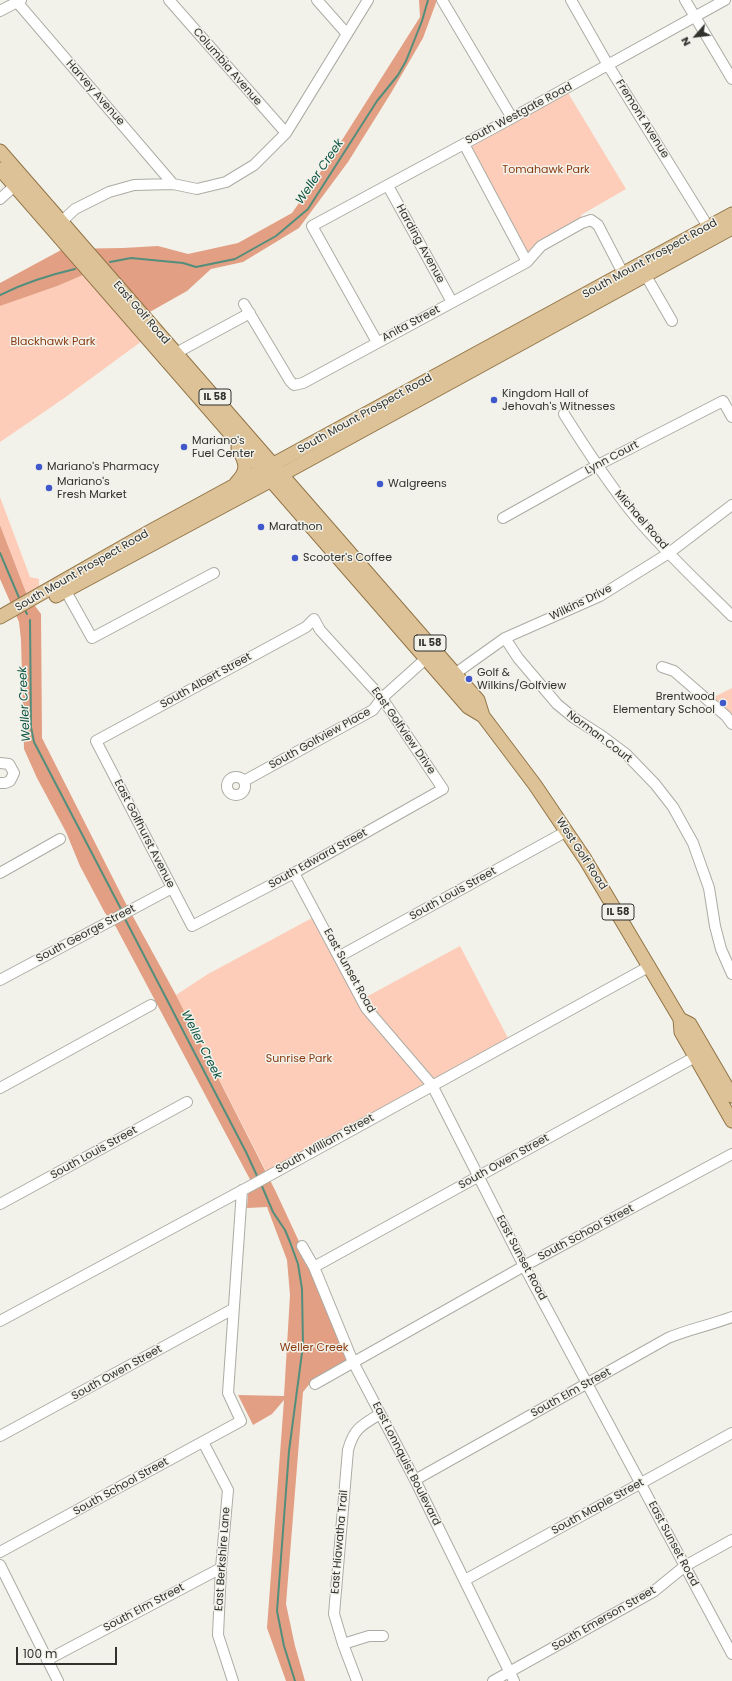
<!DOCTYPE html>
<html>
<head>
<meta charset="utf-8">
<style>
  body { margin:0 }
  #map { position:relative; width:732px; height:1681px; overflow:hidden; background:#f2f2ea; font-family:Poppins,sans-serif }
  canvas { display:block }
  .north { position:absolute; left:676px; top:16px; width:40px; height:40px; -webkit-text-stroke:3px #f2f2ea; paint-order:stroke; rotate:242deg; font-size:11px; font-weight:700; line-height:16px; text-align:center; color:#31312e }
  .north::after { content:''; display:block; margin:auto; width:14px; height:18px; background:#31312e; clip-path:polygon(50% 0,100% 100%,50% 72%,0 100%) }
  .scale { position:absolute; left:16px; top:1647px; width:101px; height:18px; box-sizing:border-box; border:2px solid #31312e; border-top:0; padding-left:5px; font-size:12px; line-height:14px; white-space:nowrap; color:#31312e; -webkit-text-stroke:3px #f2f2ea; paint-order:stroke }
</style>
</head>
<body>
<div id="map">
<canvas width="732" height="1681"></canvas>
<div class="north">N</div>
<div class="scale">100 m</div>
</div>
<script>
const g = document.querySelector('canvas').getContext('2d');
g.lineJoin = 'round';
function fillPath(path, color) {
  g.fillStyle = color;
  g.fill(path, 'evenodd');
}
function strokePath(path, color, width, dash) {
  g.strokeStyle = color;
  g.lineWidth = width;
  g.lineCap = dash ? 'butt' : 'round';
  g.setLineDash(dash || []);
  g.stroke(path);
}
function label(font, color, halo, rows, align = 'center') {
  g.font = font + ' Poppins,sans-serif';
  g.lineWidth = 3;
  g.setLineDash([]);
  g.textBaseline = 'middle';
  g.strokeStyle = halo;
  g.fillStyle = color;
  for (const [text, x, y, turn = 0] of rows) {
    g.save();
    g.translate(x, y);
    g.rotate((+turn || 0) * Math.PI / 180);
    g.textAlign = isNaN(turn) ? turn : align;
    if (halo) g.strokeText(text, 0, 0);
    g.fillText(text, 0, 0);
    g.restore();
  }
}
const green = new Path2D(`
  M568,93L626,189L581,215L583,219L531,252L526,251L471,147Z
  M83,275L142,341L63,399L0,442V306Z
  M0,497L30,577L39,579V588L27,595L0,525Z
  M732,688V720L710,699Z
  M312,918L357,1002L460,946L508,1038L266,1171L176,995L208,974Z`);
const forest = new Path2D(`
  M419,0H437L423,38L391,93L348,162L299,228L243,262L211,269L187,291L148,313L112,273L83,275L57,286L0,306V283L63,249L123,248L158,246L188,254L238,243L292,213L337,148L420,17Z
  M0,525L27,595L41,614L42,738L125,902L176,995L276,1192L302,1248L346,1355L347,1360L344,1363L311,1382L303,1392L286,1604L295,1646L305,1681H286L267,1628L284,1400L272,1414L253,1425L238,1395L284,1396L290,1295L287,1260L267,1207L247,1208L248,1194L254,1187L116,927L105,913L80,866L66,832L37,778L24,749L21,640L19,622L0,579Z`);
const stream = new Path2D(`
  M110,262L131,258L183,263L196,267L235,259L276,236L308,209L377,101L398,75L406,61L422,21L428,0
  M0,295C24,283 49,275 75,269
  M0,553L20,600
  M24,608L27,614
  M30,620L31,727L34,742L122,911
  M124,917L246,1152L258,1178
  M261,1184L273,1212L285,1230L290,1242L298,1264L302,1289L303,1345L289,1451L277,1611L284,1646L295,1681`);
const minor = new Path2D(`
  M169,0L286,133
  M317,0L347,34
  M442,0L512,118
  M571,0L608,65L712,233
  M685,0L732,79
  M17,2L173,184
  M0,11L21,0
  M464,144L527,262
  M388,186L452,302
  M0,199L19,182
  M57,226L75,209L109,192L134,185L173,184L197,189L226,182L254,165L286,133L368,0
  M642,269L672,321
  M244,304L290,381L294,385L303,383L527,262L541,246L582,223L591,220L598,225L626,279
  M377,342L312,226L512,118L725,0
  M176,353L250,313
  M564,414C586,449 608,483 634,515C664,551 699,583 732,616
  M503,518L596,466L723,401L732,417
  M63,586L92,638L214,573
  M314,619L320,630L382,698L443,789L294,873L192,926L96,741L306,627Z
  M505,638L518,658L557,704L574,718L602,736L626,754L655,784L673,807L693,843L709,888L715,926L721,949L732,974
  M662,667L674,671L726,716L732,724
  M449,678L505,638L600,596L669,553L732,505
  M0,763L9,764L14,773L10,781L5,783H0
  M227 786a9 9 0 1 1 18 0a9 9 0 1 1-18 0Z
  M244,781L373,710L382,698L431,654
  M0,873L60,839
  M294,873L366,1008L432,1085L524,1266L732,1654
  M340,956L567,831
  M0,980L172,888
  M0,1088L151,1005
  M0,1204L187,1102
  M302,1246L314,1267L353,1362L415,1480L514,1681
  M314,1267L695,1057
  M0,1321L254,1184L650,966
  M315,1384L524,1266L732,1154
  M0,1436L233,1309
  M203,1442L228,1490L221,1568L218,1635L233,1681
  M415,1480L668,1338C689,1329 711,1325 732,1317
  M0,1552L241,1421L228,1393L242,1190
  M0,1565L58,1681
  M465,1580L732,1433
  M343,1644L369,1636H383
  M47,1660L221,1568
  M357,1681L343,1644L334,1614L348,1450C354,1428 362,1425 380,1414
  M493,1681L653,1592L685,1566L732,1540`);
const major = new Path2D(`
  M0,151L478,700L483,716L535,785L585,859L680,1019L681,1032L732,1121
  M0,169L468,707L483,716
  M236,483C249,470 246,463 238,448
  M56,596L283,474L732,228
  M0,617L149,532L732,214
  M680,1019L690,1024L732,1096`);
const markers = [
  [494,400,4,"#4058cc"],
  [184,447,4,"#4058cc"],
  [39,467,4,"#4058cc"],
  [380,484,4,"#4058cc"],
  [49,488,4,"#4058cc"],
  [261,527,4,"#4058cc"],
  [295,558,4,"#4058cc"],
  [469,679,4,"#4058cc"],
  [723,703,4,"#4058cc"]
];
const shields = [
  [215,397,32],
  [430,643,32],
  [618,912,32]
];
const shieldNames = [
  ["IL 58",215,397],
  ["IL 58",430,643],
  ["IL 58",618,912]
];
const streetNames = [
  ["Columbia Avenue",227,67,49],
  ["Harvey Avenue",95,93,49],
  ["South Westgate Road",519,114,-28],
  ["Fremont Avenue",642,119,58],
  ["Harding Avenue",420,244,61],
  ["South Mount Prospect Road",650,259,-29],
  ["East Golf Road",141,313,49],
  ["Anita Street",411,324,-28],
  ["South Mount Prospect Road",365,414,-29],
  ["Lynn Court",612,458,-28],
  ["Michael Road",641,520,49],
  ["South Mount Prospect Road",82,571,-30],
  ["Wilkins Drive",581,603,-26],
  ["South Albert Street",206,681,-29],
  ["East Golfview Drive",403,731,55],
  ["Norman Court",599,737,37],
  ["South Golfview Place",320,739,-29],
  ["East Golfhurst Avenue",144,834,63],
  ["West Golf Road",581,854,57],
  ["South Edward Street",318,859,-29],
  ["South Louis Street",453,894,-29],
  ["South George Street",86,934,-28],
  ["East Sunset Road",349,971,61],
  ["South William Street",325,1144,-29],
  ["South Louis Street",94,1153,-29],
  ["South Owen Street",504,1162,-29],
  ["South School Street",586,1233,-28],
  ["East Sunset Road",521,1258,62],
  ["South Owen Street",117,1373,-29],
  ["South Elm Street",571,1393,-29],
  ["East Lonnquist Boulevard",406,1464,63],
  ["South School Street",121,1487,-29],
  ["South Maple Street",598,1507,-29],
  ["East Hiawatha Trail",340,1542,-85],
  ["East Sunset Road",673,1544,62],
  ["East Berkshire Lane",223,1559,-86],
  ["South Elm Street",144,1608,-28],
  ["South Emerson Street",604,1619,-30]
];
const parkNames = [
  ["Tomahawk Park",546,170],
  ["Blackhawk Park",53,342],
  ["Sunrise Park",299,1059],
  ["Weller Creek",314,1348]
];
const poiNames = [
  ["Kingdom Hall of",502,394],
  ["Jehovah's Witnesses",502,407],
  ["Mariano's",192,441],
  ["Fuel Center",192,454],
  ["Mariano's Pharmacy",47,467],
  ["Mariano's",57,482],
  ["Fresh Market",57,495],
  ["Walgreens",388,484],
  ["Marathon",269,527],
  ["Scooter's Coffee",303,558],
  ["Golf &",477,673],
  ["Wilkins/Golfview",477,686],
  ["Brentwood",715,697,"right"],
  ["Elementary School",715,710,"right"]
];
const waterNames = [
  ["Weller Creek",320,172,-56],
  ["Weller Creek",25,704,-93],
  ["Weller Creek",201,1045,63]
];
fillPath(green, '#fdcdb9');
fillPath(forest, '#e29f83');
strokePath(stream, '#538e7c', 2);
strokePath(minor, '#abaca4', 12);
strokePath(major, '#927547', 15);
strokePath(minor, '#fff', 10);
strokePath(major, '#ddc298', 13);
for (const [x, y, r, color] of markers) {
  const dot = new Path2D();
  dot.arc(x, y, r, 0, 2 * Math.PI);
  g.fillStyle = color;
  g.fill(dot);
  strokePath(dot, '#f2f2ea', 1.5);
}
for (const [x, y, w] of shields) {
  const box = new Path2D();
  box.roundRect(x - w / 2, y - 8, w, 16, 3);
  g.fillStyle = '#f2f2ea';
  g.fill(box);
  strokePath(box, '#31312e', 1);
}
label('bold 10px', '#31312e', null, shieldNames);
label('11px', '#31312e', '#f2f2ea', streetNames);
label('11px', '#893a11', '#f2f2ea', parkNames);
label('11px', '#31312e', '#f2f2ea', poiNames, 'left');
label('italic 12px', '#0b5343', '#f2f2ea', waterNames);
</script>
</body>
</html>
